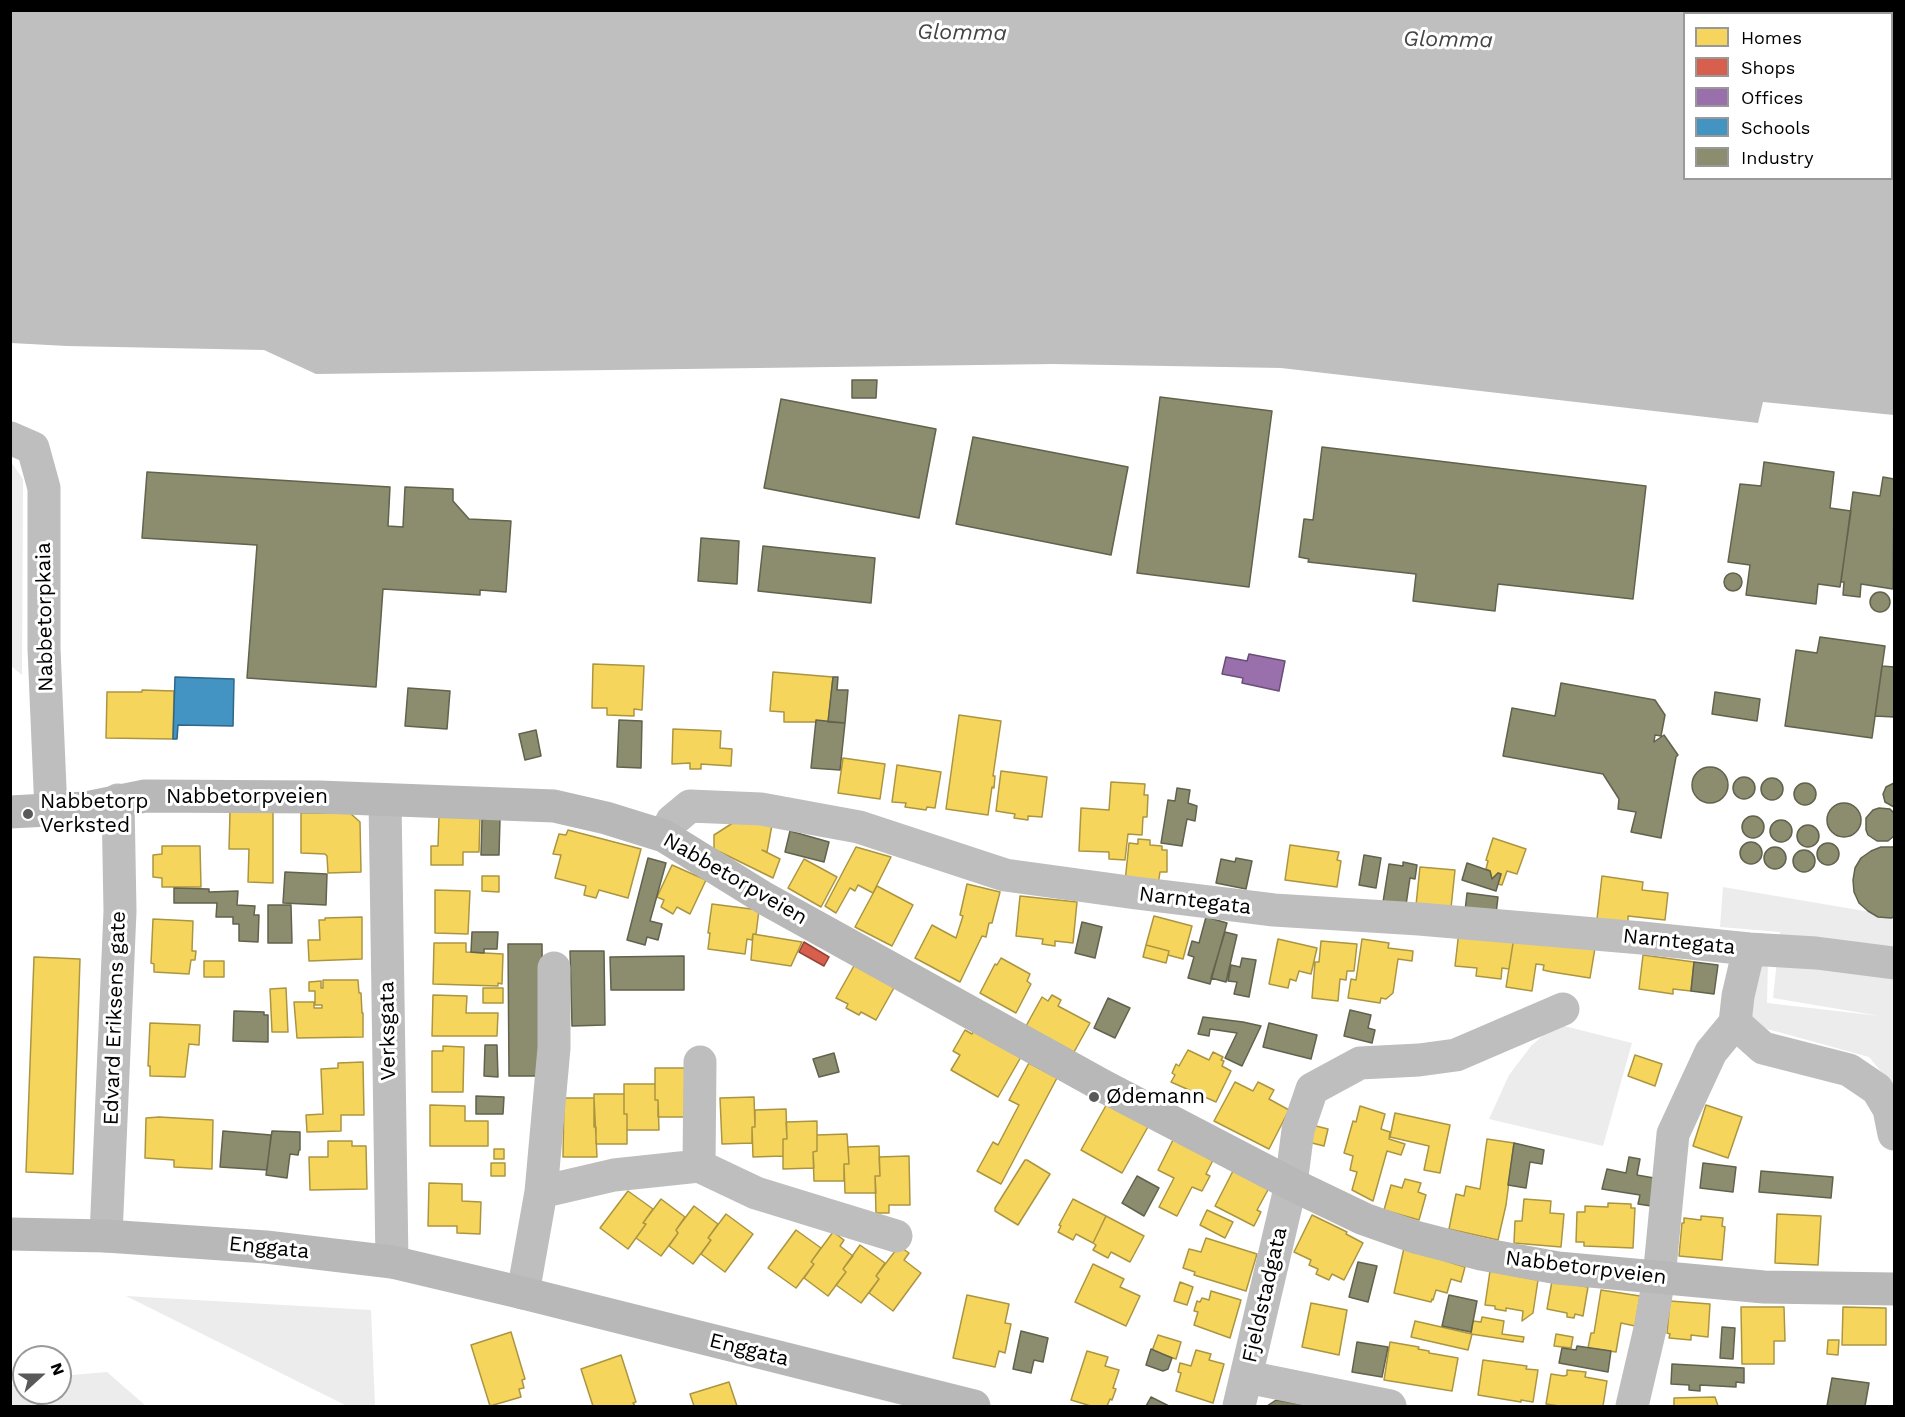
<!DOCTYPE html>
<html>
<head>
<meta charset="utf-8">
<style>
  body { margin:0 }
  #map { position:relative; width:1905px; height:1417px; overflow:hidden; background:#fff; font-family:"Work Sans",sans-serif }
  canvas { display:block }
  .frame { position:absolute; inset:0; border:12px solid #000; pointer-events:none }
  .legend { position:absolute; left:1683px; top:12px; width:210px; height:168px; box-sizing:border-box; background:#fff; border:2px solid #999; margin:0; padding:8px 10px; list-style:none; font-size:18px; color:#000 }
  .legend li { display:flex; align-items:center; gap:12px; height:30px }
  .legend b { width:30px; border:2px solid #999 }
  .north { position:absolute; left:12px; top:1345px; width:60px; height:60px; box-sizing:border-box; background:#fff; border:2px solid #999; border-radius:50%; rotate:69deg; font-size:16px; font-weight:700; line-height:24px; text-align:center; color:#000 }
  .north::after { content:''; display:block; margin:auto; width:21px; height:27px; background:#595959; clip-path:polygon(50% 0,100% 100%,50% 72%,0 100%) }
</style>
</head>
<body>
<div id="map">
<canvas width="1905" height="1417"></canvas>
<div class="frame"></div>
<ul class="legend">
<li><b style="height:16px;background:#f6d55c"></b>Homes</li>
<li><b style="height:16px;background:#d6604d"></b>Shops</li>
<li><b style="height:16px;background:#9970ab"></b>Offices</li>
<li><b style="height:16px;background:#4393c3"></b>Schools</li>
<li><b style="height:16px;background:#8c8c6e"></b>Industry</li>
</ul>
<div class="north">N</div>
</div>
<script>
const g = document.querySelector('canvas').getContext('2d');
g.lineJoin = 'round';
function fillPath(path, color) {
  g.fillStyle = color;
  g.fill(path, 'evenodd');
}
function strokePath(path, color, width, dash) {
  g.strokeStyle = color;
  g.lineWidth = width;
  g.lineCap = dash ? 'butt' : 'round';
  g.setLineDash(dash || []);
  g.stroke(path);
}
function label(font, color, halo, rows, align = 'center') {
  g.font = font + ' "Work Sans",sans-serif';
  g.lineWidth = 6;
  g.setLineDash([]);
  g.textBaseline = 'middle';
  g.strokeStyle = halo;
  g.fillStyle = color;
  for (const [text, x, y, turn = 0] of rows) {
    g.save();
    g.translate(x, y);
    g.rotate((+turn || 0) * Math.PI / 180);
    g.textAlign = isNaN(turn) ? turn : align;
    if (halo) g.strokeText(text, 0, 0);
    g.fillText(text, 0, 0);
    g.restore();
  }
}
const green = new Path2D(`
  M11,462L23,479L22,675L11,666Z
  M1723,887L1894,916V1087L1869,1057L1771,1030L1749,1026L1753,961L1768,963L1767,1003L1880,1016L1773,998L1780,932L1720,927Z
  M1556,1024L1632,1043L1603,1146L1489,1119L1509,1075L1531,1046Z
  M126,1296L371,1310L375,1406H347Z
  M107,1372L146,1406H11V1387L15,1381L24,1380V1393H60V1376Z`);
const water = new Path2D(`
  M10,11H1894V415L1763,402L1758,423L1281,368L1053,364L316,374L264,350L67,346L11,343ZM1684,14H1892V178H1684Z`);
const homes = new Path2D(`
  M593,664L644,666L642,710L634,709V716L607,715V708H592Z
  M773,672L833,677L828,722H784V712L770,711Z
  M142,690L174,691L173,739L106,738L107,692H142Z
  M959,715L1001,721L993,776H995L994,788L992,787L988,815L946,809Z
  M673,729L721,731L720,748L732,749L731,766L701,764V769H690V763L672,764Z
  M843,758L885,764L880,799L838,793Z
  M897,765L941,772L935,808L927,807L926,810L905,807L906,803L892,802Z
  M1001,771L1047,777L1042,817L1028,816V820L1014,818L1015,814L996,811Z
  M1111,782L1145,784L1144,795H1148L1147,817H1143L1142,835L1128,834L1125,860L1109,859V852L1079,851L1081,808L1109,810Z
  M230,812H273V883L248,882L249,849H229Z
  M301,813H350L360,822L361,872L328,873L327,856L325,854L301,853Z
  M439,815L480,816L479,852H463V865H431V846H438Z
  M739,819L772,825L767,852L762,850L780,859L773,878L714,849V835Z
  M568,830L641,849L628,898L599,890L596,898L584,895L586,886L555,878L561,855L553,854L559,834L566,835Z
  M1493,838L1526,849L1517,874L1507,871L1502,885L1498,884L1501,874L1498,873L1492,879L1490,871L1486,869L1488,861L1486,860Z
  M1138,839L1150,840V845L1162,846V850H1167V872H1160L1158,885L1125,882L1129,843L1138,844Z
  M1290,845L1339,852L1337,860L1341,861L1337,887L1285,880Z
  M162,846H200L201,887H162V878L153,877V855L162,854Z
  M856,847L891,857L873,893L858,885L855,891L850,888L836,913L825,906Z
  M804,859L837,877L821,907L788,888Z
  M672,865L706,880L690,914L677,907L673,914L661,907L664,900L657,897Z
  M1420,867L1455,870L1451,908L1416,905Z
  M482,876H499V892L482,891Z
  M1602,876L1643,882L1642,890L1668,893L1665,920L1628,916V923L1597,919Z
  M967,884L1000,892L992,923H989L986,937L982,936L960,982L915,958L932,925L956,938L963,916L960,915Z
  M877,886L913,905L892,946L855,927Z
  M435,890L470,891L468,934L435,933Z
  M1020,896L1077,902L1073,943L1055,941V946L1042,944L1043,939L1016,936Z
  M712,904L759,910L756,934H753L752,940L747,939L745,954L708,949L710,933H708Z
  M1154,916L1192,926L1183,959L1168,955L1169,951L1146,945Z
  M362,917V959L309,961L308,940H320L319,920H325V918Z
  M153,919L193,921L192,951H196L195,960H191L189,974L154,972V964L151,963Z
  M1459,931L1514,937L1509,969L1502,968L1501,979L1476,976L1477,968L1455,966Z
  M753,934L802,942L791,966L751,960Z
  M1514,937L1595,948L1590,978L1552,972L1543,970L1544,965L1536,964L1532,991L1506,987Z
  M1278,939L1317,948L1311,974L1299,971L1296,981L1290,979L1288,988L1269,984Z
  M1362,939L1389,943L1388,948L1413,951L1412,961L1398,959L1393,993L1386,999L1381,998L1380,1003L1348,998L1351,979L1356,980Z
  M1321,941L1357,944L1354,971H1347L1346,980L1340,979L1338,1001L1312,998L1315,962H1319Z
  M434,943H466V952L503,954L502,984L498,983V986L433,984Z
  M1146,945L1169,951L1166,963L1143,957Z
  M1643,955L1694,962L1691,991L1673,989V994L1639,989Z
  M34,957L80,959L73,1174L26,1172Z
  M1001,958L1030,974L1027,981L1031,984L1016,1013L980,993L995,964L997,965Z
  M204,961H224V977H204Z
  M855,964L895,986L876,1020L861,1012L859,1015L846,1008L848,1004L836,998Z
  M323,980H358L359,993H361L362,1013H363V1037L297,1038L294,1002H314V1008H322V1005H315V991H309V982L321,981V988H323Z
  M286,988L288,1032H272L270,989Z
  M483,988H503V1003H483Z
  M433,995L467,996L466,1013H498L497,1036H432Z
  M1052,995L1061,1000L1058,1006L1090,1023L1074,1052L1026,1026L1042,997L1048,1001Z
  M150,1023L200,1025L199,1045L189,1044L185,1077L150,1076V1066H148Z
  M965,1030L972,1034L974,1030L1021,1057L998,1097L951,1070L960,1055L953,1051Z
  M443,1046L464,1047L463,1092H432V1051H443Z
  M1188,1050L1209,1060L1213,1052L1223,1057L1221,1060L1224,1061L1222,1066L1231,1071L1216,1102L1171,1082L1175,1075L1172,1073L1176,1064L1179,1066Z
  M1635,1055L1662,1064L1655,1086L1628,1076Z
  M363,1062L364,1115H341V1131L307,1132L306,1115L323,1114L321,1069L338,1068V1063Z
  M1029,1063L1057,1078L1001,1184L977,1171L993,1142L998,1145L1019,1105L1009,1100Z
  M655,1068H689L688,1117H658V1100H655Z
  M1235,1082L1253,1091L1258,1082L1274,1090L1269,1099L1289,1110L1269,1149L1214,1121Z
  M624,1084H655V1100H658L659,1130H627V1114H624Z
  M594,1094H624V1114H627V1144H596V1127H594Z
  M754,1097L755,1127H752V1143L722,1144L720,1098Z
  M564,1098H594L597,1157H563Z
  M1108,1102L1149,1125L1122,1173L1081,1150Z
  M430,1105L465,1106V1121H488V1146H430Z
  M1706,1105L1742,1117L1728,1158L1693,1146Z
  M1360,1106L1385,1114L1381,1129L1390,1132L1389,1139L1405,1144L1401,1155L1387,1151L1373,1201L1352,1190L1357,1172L1350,1170L1353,1156L1344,1153L1353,1121L1356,1122Z
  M786,1109L787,1139H783V1156L753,1157L752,1127H755V1110Z
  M1395,1113L1450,1125L1440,1173L1424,1170L1429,1146L1390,1137Z
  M159,1117L213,1120L212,1169L174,1167V1160L145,1158L146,1118Z
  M817,1121V1151L813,1152L814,1168L783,1169V1139H787L786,1122Z
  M1312,1125L1328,1129L1324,1146L1308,1142Z
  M847,1134L849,1164H844V1181H814L813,1152L817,1151V1135Z
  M1174,1138L1214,1158L1206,1174L1210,1176L1202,1191L1192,1187L1177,1216L1159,1207L1174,1178L1158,1170Z
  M1487,1139L1514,1143L1506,1205L1498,1240L1449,1229L1456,1194L1464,1196L1466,1186L1480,1189Z
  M328,1141H352V1146H366L367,1189L310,1190L309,1157H328Z
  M879,1146L880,1176H875L876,1193H845L844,1164H849L848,1147Z
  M494,1149H504V1159H494Z
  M909,1156L910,1205H889V1213H876L875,1176H880L879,1157Z
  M1025,1160H1027L1050,1174L1018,1225L995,1211V1208Z
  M491,1163H505V1176H491Z
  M1234,1169L1269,1188L1257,1210L1261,1212L1254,1226L1215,1206Z
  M1405,1179L1421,1183L1418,1192L1426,1195L1419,1220L1384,1210L1391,1185L1402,1188Z
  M429,1183L462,1184V1201L481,1202L480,1234L457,1233V1226H428Z
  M628,1191L653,1209L643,1223L646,1224L628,1249L600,1228Z
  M661,1199L685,1217L676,1230L678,1233L661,1256L636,1238L646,1224L643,1223Z
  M1073,1199L1106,1216L1093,1243L1076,1234L1073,1240L1058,1232L1061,1226L1059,1225Z
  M1524,1199L1551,1201L1550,1213L1564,1214L1561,1247L1514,1243L1515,1221H1522Z
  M1608,1203L1631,1204V1208H1635L1633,1248L1584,1246V1242H1576L1577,1212H1585V1206L1608,1207Z
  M694,1206L718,1224L708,1238L711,1240L693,1264L669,1246L678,1233L676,1230Z
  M1207,1210L1233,1222L1225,1238L1200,1225Z
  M726,1214L753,1234L725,1272L701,1254L711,1240L708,1238Z
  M1777,1214L1821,1216L1818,1265L1775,1263Z
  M1312,1215L1347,1232L1346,1234L1363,1243L1344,1280L1332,1274L1329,1280L1316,1274L1318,1269L1309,1265L1311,1260L1294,1252Z
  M1106,1216L1144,1236L1130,1262L1111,1252L1108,1258L1093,1250L1096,1245L1093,1243Z
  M1701,1216L1723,1218L1722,1226L1725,1227L1722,1260L1679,1256L1682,1223H1684V1218L1701,1220Z
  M796,1230L821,1248L811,1262L814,1264L796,1288L768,1268Z
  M833,1232L844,1240L840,1246L853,1256L843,1269L846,1272L828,1296L804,1278L814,1264L811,1262Z
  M1206,1238L1257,1254L1246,1291L1194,1275L1195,1272L1183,1268L1189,1249L1201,1252Z
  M860,1245L885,1263L876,1276L879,1279L861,1303L836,1285L846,1272L843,1269Z
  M899,1246L909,1253L904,1260L921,1273L893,1311L869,1293L879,1279L876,1276Z
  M1404,1248L1465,1267L1461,1282L1451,1279L1447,1293L1436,1290L1433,1300L1432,1299L1431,1302L1394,1293Z
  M1093,1264L1124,1279L1120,1287L1140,1296L1126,1326L1075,1302Z
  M1490,1271L1538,1280L1533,1313L1522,1321L1523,1311L1506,1308V1311L1495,1309V1306L1485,1305Z
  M1552,1281L1588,1287L1583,1316L1575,1314L1574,1318L1567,1317V1313L1547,1309Z
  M1180,1282L1193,1287L1187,1305L1174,1301Z
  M1601,1290L1640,1296L1635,1326L1621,1323L1616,1352L1588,1348L1591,1333H1594Z
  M1211,1291L1241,1300L1230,1338L1194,1325L1198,1312L1194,1311L1197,1301L1200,1302L1202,1298L1209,1300Z
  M967,1295L1009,1304L1005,1323L1011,1324L1005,1353L999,1351L995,1367L953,1358Z
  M1670,1301L1710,1304L1708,1337L1691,1335V1340L1669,1338L1670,1334L1667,1333Z
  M1311,1303L1347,1310L1339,1355L1302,1347Z
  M1741,1307H1784L1785,1341H1774V1364H1742Z
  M1843,1307L1886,1308V1345H1842Z
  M1482,1317L1504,1321L1502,1334L1524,1337L1523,1342L1471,1334L1473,1321L1481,1322Z
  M1415,1321L1472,1334L1468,1350L1411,1337Z
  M511,1332L525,1379L522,1380L524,1388L519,1389L521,1397L490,1406L471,1345Z
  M1556,1334L1573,1337L1571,1348L1554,1346Z
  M1158,1335L1181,1342L1176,1359L1152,1351Z
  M1828,1340H1839L1838,1355L1827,1354Z
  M1390,1342L1419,1347L1418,1349L1429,1351V1353L1458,1358L1452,1391L1384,1380Z
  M1196,1350L1211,1354L1209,1360L1224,1364L1213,1403L1176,1391L1181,1373L1178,1372L1180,1363L1191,1366Z
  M1087,1351L1108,1357L1105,1366L1119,1370L1113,1388L1116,1389L1112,1400L1110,1399L1107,1406H1091L1071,1400Z
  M621,1355L636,1402L633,1403L635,1406H593L581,1369Z
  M1483,1360L1527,1366L1526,1369L1538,1370L1533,1402L1521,1400V1402L1478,1395Z
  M1567,1370L1586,1372L1585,1377L1607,1381L1603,1406H1559L1546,1404L1551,1374L1564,1376L1567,1375Z
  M729,1382L737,1406H694L690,1394Z
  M1715,1397L1718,1406H1674V1398Z`);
const shops = new Path2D(`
  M804,942L829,957L824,966L799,952Z`);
const offices = new Path2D(`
  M1249,654L1285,661L1279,691L1242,683L1243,678L1222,674L1226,657L1247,661Z`);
const schools = new Path2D(`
  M175,677L234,679L233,726L178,725L177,739H173Z`);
const industry = new Path2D(`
  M852,380H877L876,398H852Z
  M1160,397L1272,411L1249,587L1137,573Z
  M781,399L936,429L919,518L764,488Z
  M973,437L1128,467L1111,555L956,524Z
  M1322,447L1646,486L1633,599L1498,584L1495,611L1413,601L1416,574L1308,562L1309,559L1299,557L1304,519L1313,520Z
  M1764,462L1834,472L1830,508L1851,511L1840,587L1818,584L1816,604L1746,595L1750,565L1728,562L1740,484L1761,486Z
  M147,472L390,487L388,526L403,527L405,487L453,489V501L469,519L511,521L506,592L480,590V595L383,589L376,687L247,678L257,545L142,538Z
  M1883,477L1894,479L1893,589L1861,584L1860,597L1843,595L1844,582H1841L1853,492L1880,496Z
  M701,538L739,541L737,584L698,581Z
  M763,546L875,558L871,603L758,591Z
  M1724 582a9 9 0 1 1 18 0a9 9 0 1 1-18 0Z
  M1870 602a10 10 0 1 1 20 0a10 10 0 1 1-20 0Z
  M1820,637L1885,646L1872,738L1785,726L1796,650L1817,653Z
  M1882,666L1894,667V717L1875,716Z
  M833,677H838L837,690H848L845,723L828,722Z
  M1561,683L1655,700L1665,715L1661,736L1655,735L1654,742L1664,735L1678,755L1676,757L1661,838L1631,832L1636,812L1618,809L1619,799L1603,774L1503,756L1512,708L1555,716Z
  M408,688L450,691L447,729L405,726Z
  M1715,692L1760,699L1757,721L1712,714Z
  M619,720L642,721L641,768L617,767Z
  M816,720L845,723L840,770L811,768Z
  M536,730L541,756L525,760L519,734Z
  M1692 785a18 18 0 1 1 36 0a18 18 0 1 1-36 0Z
  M1733 788a11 11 0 1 1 22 0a11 11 0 1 1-22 0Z
  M1761 789a11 11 0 1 1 22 0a11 11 0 1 1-22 0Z
  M1794 794a11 11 0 1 1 22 0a11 11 0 1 1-22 0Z
  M1894,783V807L1885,802L1883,794L1886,787Z
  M1177,788L1190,790L1188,803L1197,806L1195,821L1187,819L1182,846L1161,843L1168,800L1175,801Z
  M1827 820a17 17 0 1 1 34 0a17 17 0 1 1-34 0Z
  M1879,808L1890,809L1894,813V836L1888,841H1877L1868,835L1866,830V818L1873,810Z
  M1742 827a11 11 0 1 1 22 0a11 11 0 1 1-22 0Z
  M482,819H500L499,855H481Z
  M1770 831a11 11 0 1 1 22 0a11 11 0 1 1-22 0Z
  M1797 836a11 11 0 1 1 22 0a11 11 0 1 1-22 0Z
  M790,831L829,842L824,862L785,852Z
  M1740 853a11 11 0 1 1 22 0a11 11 0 1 1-22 0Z
  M1817 854a11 11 0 1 1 22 0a11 11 0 1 1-22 0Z
  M1764 858a11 11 0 1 1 22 0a11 11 0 1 1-22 0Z
  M1881,847H1894V917L1891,918L1878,917L1868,911L1859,903L1854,892L1853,880L1855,868L1861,858L1871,851Z
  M1793 861a11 11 0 1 1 22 0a11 11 0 1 1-22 0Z
  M1364,855L1381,858L1376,888L1359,885Z
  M648,858L666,863L650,921L662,924L658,940L647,937L645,945L627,940Z
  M1236,858L1252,861L1246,889L1216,883L1221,859L1235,862Z
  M1403,862L1417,865L1415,879L1410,878L1406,905L1383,902L1389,864L1403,866Z
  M1467,863L1490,871L1492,879L1498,873L1501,874L1496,891L1462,880Z
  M285,872L327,874L326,905L283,903Z
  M174,888L209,889V892L238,891L237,905L255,906L254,915H259L258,942L239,941V924H233V917H216L217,903H174Z
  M1467,893L1498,897L1496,914L1465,911Z
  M268,905H291L292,943H268Z
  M1206,917L1227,923L1210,984L1188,978L1194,957L1188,955L1192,941L1199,943Z
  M1082,922L1102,927L1095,958L1075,953Z
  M472,932H498L497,949H484V953L471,952Z
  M1225,932L1237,935L1226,982L1211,978Z
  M508,944H542L543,1076H509Z
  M570,951H604L605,1025L572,1026Z
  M684,956V990H611L610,957Z
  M1242,958L1256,960L1249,997L1234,994L1237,982L1228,981L1231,965L1240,967Z
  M1694,962L1718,965L1714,994L1691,991Z
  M1108,998L1130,1008L1115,1038L1094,1028Z
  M1350,1010L1371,1015L1368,1028L1375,1030L1372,1043L1344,1036Z
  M234,1011L264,1012V1015H268V1042L233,1041Z
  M1203,1017L1243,1022L1261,1026L1242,1066L1225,1058L1237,1033L1210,1029L1209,1036L1198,1034Z
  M1269,1023L1317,1035L1311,1059L1263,1047Z
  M485,1045H497L498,1077L484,1076Z
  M834,1053L839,1072L819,1077L813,1059Z
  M476,1096L504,1097L503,1114H476Z
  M223,1131L271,1135L267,1170L220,1167Z
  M272,1131L300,1132V1150H299L298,1155L290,1154L287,1178L266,1175Z
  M1514,1143L1544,1150L1542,1164L1530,1162L1526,1188L1508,1185Z
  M1629,1157L1640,1159L1637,1175L1654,1178L1651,1206L1638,1204L1640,1195L1602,1189L1607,1169L1626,1173Z
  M1703,1163L1736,1167L1733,1192L1700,1188Z
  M1761,1171L1833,1177L1831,1198L1759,1192Z
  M1137,1176L1159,1188L1144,1216L1122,1203Z
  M1358,1262L1377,1266L1368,1302L1349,1297Z
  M1449,1295L1477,1301L1471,1332L1442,1326Z
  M1722,1327L1735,1328L1733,1359L1720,1358Z
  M1021,1331L1048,1338L1043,1362L1034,1360L1031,1373L1013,1369Z
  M1357,1342L1388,1347L1382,1377L1352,1372Z
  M1577,1346L1611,1351L1608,1372L1559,1363L1562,1348L1576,1350Z
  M1151,1349L1172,1358L1168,1369L1163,1371L1146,1365Z
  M1672,1364L1744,1368V1383L1736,1382V1387L1700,1385V1391L1689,1390V1385L1671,1384Z
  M1832,1378L1869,1383L1865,1406H1827Z
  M1151,1397L1169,1406H1146Z
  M1276,1400L1315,1406H1267Z`);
const street = new Path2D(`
  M10,438L33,448L44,488V649L51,811
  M385,800L392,1262
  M664,836L672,821L690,806L761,809L859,827L1005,875L1136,893L1274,910L1419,919L1642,938L1749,949L1816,953L1894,963
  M1749,949L1738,996L1735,1023L1763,1048L1849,1070L1877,1089L1889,1109L1894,1134
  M699,1166L700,1062
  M541,1192L614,1175L699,1166L756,1193L896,1236
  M106,1236L120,911L118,800
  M523,1293L541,1192L554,1048V968
  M1247,1377L1390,1406
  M1239,1406L1291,1184L1298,1130L1312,1089L1360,1063L1419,1060L1456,1055L1563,1009
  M1632,1406L1650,1329L1659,1278L1673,1134L1711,1052L1735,1023`);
const secondary = new Path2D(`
  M10,812L86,808L145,796L319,797L554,806L606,818L664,836L764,898L1105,1087L1291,1184L1364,1219L1415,1237L1481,1254L1558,1268L1764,1287L1894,1289
  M10,1234L106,1236L266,1247L392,1262L523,1293L974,1406`);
const markers = [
  [28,814,6,"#595959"],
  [1094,1097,6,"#595959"]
];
const streetNames = [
  ["Nabbetorpkaia",45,617,-91],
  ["Nabbetorpveien",247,797],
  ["Nabbetorpveien",735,879,30],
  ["Narntegata",1195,901,7],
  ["Narntegata",1679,942,6],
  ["Edvard Eriksens gate",115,1018,-88],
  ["Verksgata",388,1031,-91],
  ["Enggata",269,1248,6],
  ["Nabbetorpveien",1586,1268,7],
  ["Fjeldstadgata",1265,1295,-77],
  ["Enggata",749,1350,14]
];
const poiNames = [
  ["Nabbetorp",40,802],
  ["Verksted",40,826],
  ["Ødemann",1106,1097]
];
const waterNames = [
  ["Glomma",962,33,1],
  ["Glomma",1448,40,1]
];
fillPath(green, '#ececec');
fillPath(water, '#bfbfbf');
fillPath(homes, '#f6d55c');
strokePath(homes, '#ac9540', 1.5);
fillPath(shops, '#d6604d');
strokePath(shops, '#964336', 1.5);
fillPath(offices, '#9970ab');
strokePath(offices, '#6b4e78', 1.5);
fillPath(schools, '#4393c3');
strokePath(schools, '#2f6788', 1.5);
fillPath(industry, '#8c8c6e');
strokePath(industry, '#62624d', 1.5);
strokePath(street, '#bebebe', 33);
strokePath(secondary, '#b8b8b8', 33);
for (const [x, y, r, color] of markers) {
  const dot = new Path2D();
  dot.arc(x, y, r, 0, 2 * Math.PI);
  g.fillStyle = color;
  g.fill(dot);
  strokePath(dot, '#fff', 2);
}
label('21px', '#000', '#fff', streetNames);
label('21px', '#000', '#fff', poiNames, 'left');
label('italic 22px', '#444', '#fff', waterNames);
</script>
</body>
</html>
